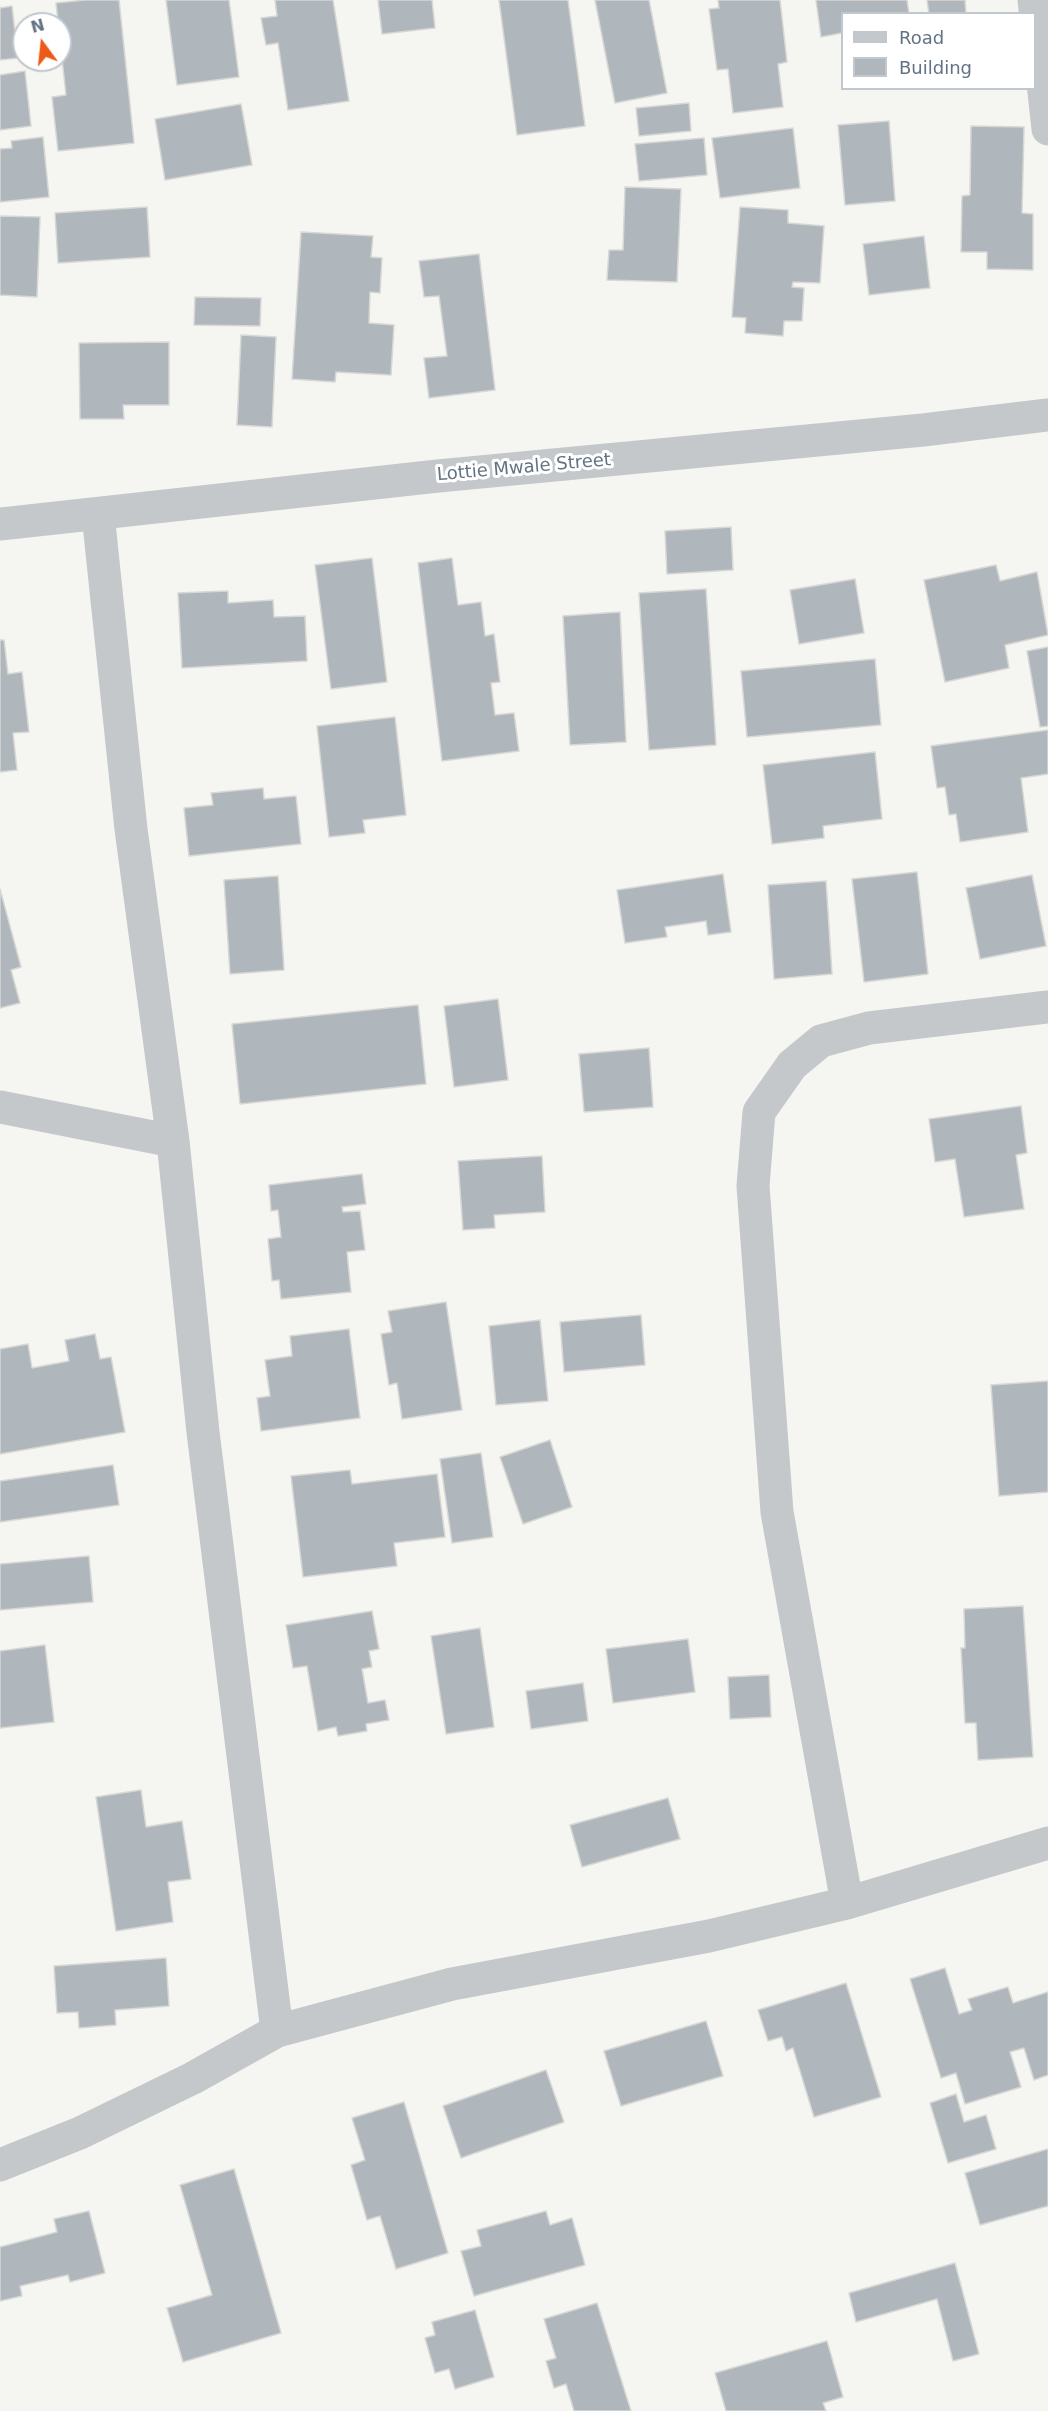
<!DOCTYPE html>
<html>
<head>
<meta charset="utf-8">
<style>
  body { margin:0 }
  #map { position:relative; width:1048px; height:2411px; overflow:hidden; background:#f5f6f1; font-family:"DejaVu Sans",sans-serif }
  canvas { display:block }
  .legend { position:absolute; left:841px; top:12px; width:195px; height:78px; box-sizing:border-box; background:#fff; border:2px solid #c0c7ce; margin:0; padding:8px 10px; list-style:none; font-size:18px; color:#627384 }
  .legend li { display:flex; align-items:center; gap:12px; height:30px }
  .legend b { width:30px; border:2px solid #c0c7ce }
  .north { position:absolute; left:12px; top:12px; width:60px; height:60px; box-sizing:border-box; background:#fff; border:2px solid #c0c7ce; border-radius:50%; rotate:345deg; font-size:16px; font-weight:700; line-height:24px; text-align:center; color:#627384 }
  .north::after { content:''; display:block; margin:auto; width:21px; height:27px; background:#ed5919; clip-path:polygon(50% 0,100% 100%,50% 72%,0 100%) }
</style>
</head>
<body>
<div id="map">
<canvas width="1048" height="2411"></canvas>
<ul class="legend">
<li><b style="height:8px;background:#c4c8cb"></b>Road</li>
<li><b style="height:16px;background:#afb6bc"></b>Building</li>
</ul>
<div class="north">N</div>
</div>
<script>
const g = document.querySelector('canvas').getContext('2d');
g.lineJoin = 'round';
function fillPath(path, color) {
  g.fillStyle = color;
  g.fill(path, 'evenodd');
}
function strokePath(path, color, width, dash) {
  g.strokeStyle = color;
  g.lineWidth = width;
  g.lineCap = dash ? 'butt' : 'round';
  g.setLineDash(dash || []);
  g.stroke(path);
}
function label(font, color, halo, rows, align = 'center') {
  g.font = font + ' "DejaVu Sans",sans-serif';
  g.lineWidth = 6;
  g.setLineDash([]);
  g.textBaseline = 'middle';
  g.strokeStyle = halo;
  g.fillStyle = color;
  for (const [text, x, y, turn = 0] of rows) {
    g.save();
    g.translate(x, y);
    g.rotate((+turn || 0) * Math.PI / 180);
    g.textAlign = isNaN(turn) ? turn : align;
    if (halo) g.strokeText(text, 0, 0);
    g.fillText(text, 0, 0);
    g.restore();
  }
}
const building = new Path2D(`
  M85,0H119L134,143L58,151L52,97L66,95L56,3Z
  M166,0H229L239,77L177,85Z
  M275,0H333L349,101L288,110L278,43L266,45L261,18L277,16Z
  M378,0H432L435,28L382,34Z
  M499,0H568L585,126L517,135Z
  M595,0H649L667,93L615,103Z
  M718,0H780L787,62L778,64L783,107L733,113L728,69L717,70L709,9L719,8Z
  M816,0H907L909,14H842V33L821,37Z
  M927,0H965L966,14H929Z
  M12,6L18,58L0,60V8Z
  M25,71L31,126L0,130V75Z
  M689,103L691,131L639,136L636,108Z
  M241,104L252,165L165,180L155,119Z
  M889,121L895,201L845,205L838,125Z
  M971,126L1024,127L1022,213L1033,214V270L987,269V252H961L962,196L970,195Z
  M793,128L800,188L720,198L712,138Z
  M43,137L49,197L0,202V149L12,148L11,141Z
  M704,138L707,175L639,181L635,144Z
  M625,187L681,189L677,282L607,280L609,250H623Z
  M147,207L150,257L58,263L55,213Z
  M740,207L788,210V223L824,226L820,283L793,282L792,287L804,288L802,321H784L783,336L745,333L746,318L732,317Z
  M0,216L40,217L37,297L0,295Z
  M301,232L373,236L371,257L382,258L380,293L370,292L369,323L394,325L391,375L336,372L335,382L292,379Z
  M924,236L930,288L869,295L863,244Z
  M479,254L495,390L429,398L424,358L447,356L439,296L424,297L419,261Z
  M195,297L261,298L260,326L194,325Z
  M241,335L276,337L272,427L237,425Z
  M169,342V405H123L124,419H80L79,343Z
  M731,527L733,570L667,574L665,531Z
  M372,558L387,682L331,689L315,565Z
  M452,558L458,605L481,602L485,636L494,634L500,682L491,683L495,715L514,713L519,751L442,761L418,563Z
  M996,565L1000,581L1037,572L1048,635L1005,645L1009,668L945,682L924,580Z
  M855,579L864,633L799,644L790,590Z
  M706,589L716,745L649,750L639,593Z
  M228,591V603L273,600L274,617L305,616L307,661L182,668L178,593Z
  M620,612L626,742L570,745L563,616Z
  M0,640H4L8,674L22,672L29,732L13,733L17,770L0,772Z
  M1048,647V726L1040,727L1027,651Z
  M875,659L881,725L747,737L741,671Z
  M395,717L406,815L363,820L365,833L329,837L317,726Z
  M1048,730V774L1021,778L1028,832L960,842L956,814L949,815L945,787L937,788L931,746Z
  M875,752L882,819L823,826L824,838L772,844L763,765Z
  M263,788L264,799L296,796L301,844L189,856L184,808L213,805L211,793Z
  M917,872L928,974L864,982L852,879Z
  M723,874L731,932L708,935L706,921L665,927L667,937L625,943L617,890Z
  M1032,875L1046,946L980,959L966,888Z
  M278,876L284,970L230,974L224,880Z
  M826,881L832,974L774,979L768,885Z
  M0,889L21,967L11,970L20,1003L0,1008Z
  M498,999L508,1080L454,1087L444,1006Z
  M418,1005L426,1084L240,1104L232,1024Z
  M649,1048L653,1107L584,1112L579,1054Z
  M1021,1106L1027,1153L1016,1155L1024,1209L964,1217L955,1159L935,1162L929,1119Z
  M542,1156L545,1212L494,1215L495,1228L463,1230L458,1161Z
  M362,1174L366,1204L342,1207L343,1212L360,1211L365,1250L347,1252L351,1292L281,1299L279,1280L272,1281L268,1239L281,1237L278,1210L271,1211L269,1185Z
  M446,1302L462,1410L402,1419L397,1383L389,1385L381,1334L392,1332L388,1311Z
  M641,1315L645,1365L564,1372L560,1322Z
  M540,1320L548,1401L496,1405L489,1326Z
  M349,1329L360,1418L261,1431L257,1398L270,1396L265,1360L292,1356L290,1336Z
  M95,1334L100,1359L111,1357L125,1432L0,1454V1349L28,1344L32,1368L69,1361L65,1340Z
  M1048,1381V1492L999,1496L991,1385Z
  M550,1440L572,1507L523,1524L500,1457Z
  M481,1453L493,1537L452,1543L440,1459Z
  M113,1465L119,1505L0,1522V1481Z
  M350,1470L352,1484L437,1474L445,1537L394,1543L397,1566L303,1577L291,1476Z
  M89,1556L93,1602L0,1610V1564Z
  M1023,1606L1033,1757L978,1760L976,1723H965L961,1648H965L964,1609Z
  M372,1611L379,1649L369,1651L372,1667L362,1669L368,1703L385,1700L389,1720L366,1724L367,1731L338,1736L336,1727L318,1731L307,1666L293,1668L286,1625Z
  M480,1628L494,1727L446,1734L431,1636Z
  M688,1639L695,1692L613,1703L606,1649Z
  M45,1645L54,1722L0,1728V1651Z
  M769,1675L771,1717L730,1719L728,1677Z
  M583,1683L588,1721L531,1729L526,1691Z
  M141,1790L146,1827L182,1821L191,1879L168,1882L173,1922L116,1931L96,1797Z
  M668,1798L680,1839L582,1867L570,1825Z
  M166,1958L169,2006L115,2010L116,2025L79,2028L78,2012L57,2013L54,1966Z
  M945,1968L959,2014L972,2010L968,1999L1008,1987L1013,2003L1048,1992V2075L1034,2080L1024,2048L1010,2052L1021,2087L965,2104L956,2073L941,2078L910,1979Z
  M846,1983L881,2097L814,2117L793,2048L786,2051L782,2037L768,2041L758,2010Z
  M706,2021L723,2076L621,2106L604,2051Z
  M546,2070L564,2122L461,2158L443,2106Z
  M956,2094L964,2122L986,2115L996,2149L948,2163L930,2103Z
  M404,2102L448,2253L396,2269L380,2216L367,2220L351,2165L365,2160L352,2118Z
  M1048,2149V2206L980,2225L965,2173Z
  M234,2169L281,2333L183,2362L167,2308L212,2295L180,2185Z
  M89,2211L105,2273L70,2282L68,2275L20,2286L22,2296L0,2301V2247L57,2232L54,2219Z
  M546,2211L550,2225L572,2218L585,2265L474,2296L461,2251L481,2246L477,2230Z
  M955,2263L979,2354L953,2361L937,2299L856,2322L849,2293Z
  M597,2303L631,2411H574L566,2384L554,2388L546,2361L556,2358L544,2319Z
  M475,2310L494,2377L455,2389L449,2369L435,2373L425,2338L435,2335L432,2322Z
  M827,2341L843,2397L823,2403L826,2411H726L715,2373Z`);
const street = new Path2D(`
  M1034,0L1048,129
  M98,514L131,829L173,1141L203,1432L277,2031
  M0,524L438,476L923,430L1048,415
  M0,1107L173,1141
  M847,1903L777,1512L753,1186L759,1112L792,1065L821,1041L869,1028L1048,1007
  M0,2165L80,2133L193,2078L277,2031L452,1984L709,1936L847,1903L1048,1843`);
const streetNames = [
  ["Lottie Mwale Street",524,468,-5]
];
fillPath(building, '#afb6bc');
strokePath(building, '#d7d7d4', 1.5);
strokePath(street, '#c4c8cb', 33);
label('18px', '#627384', '#fff', streetNames);
</script>
</body>
</html>
